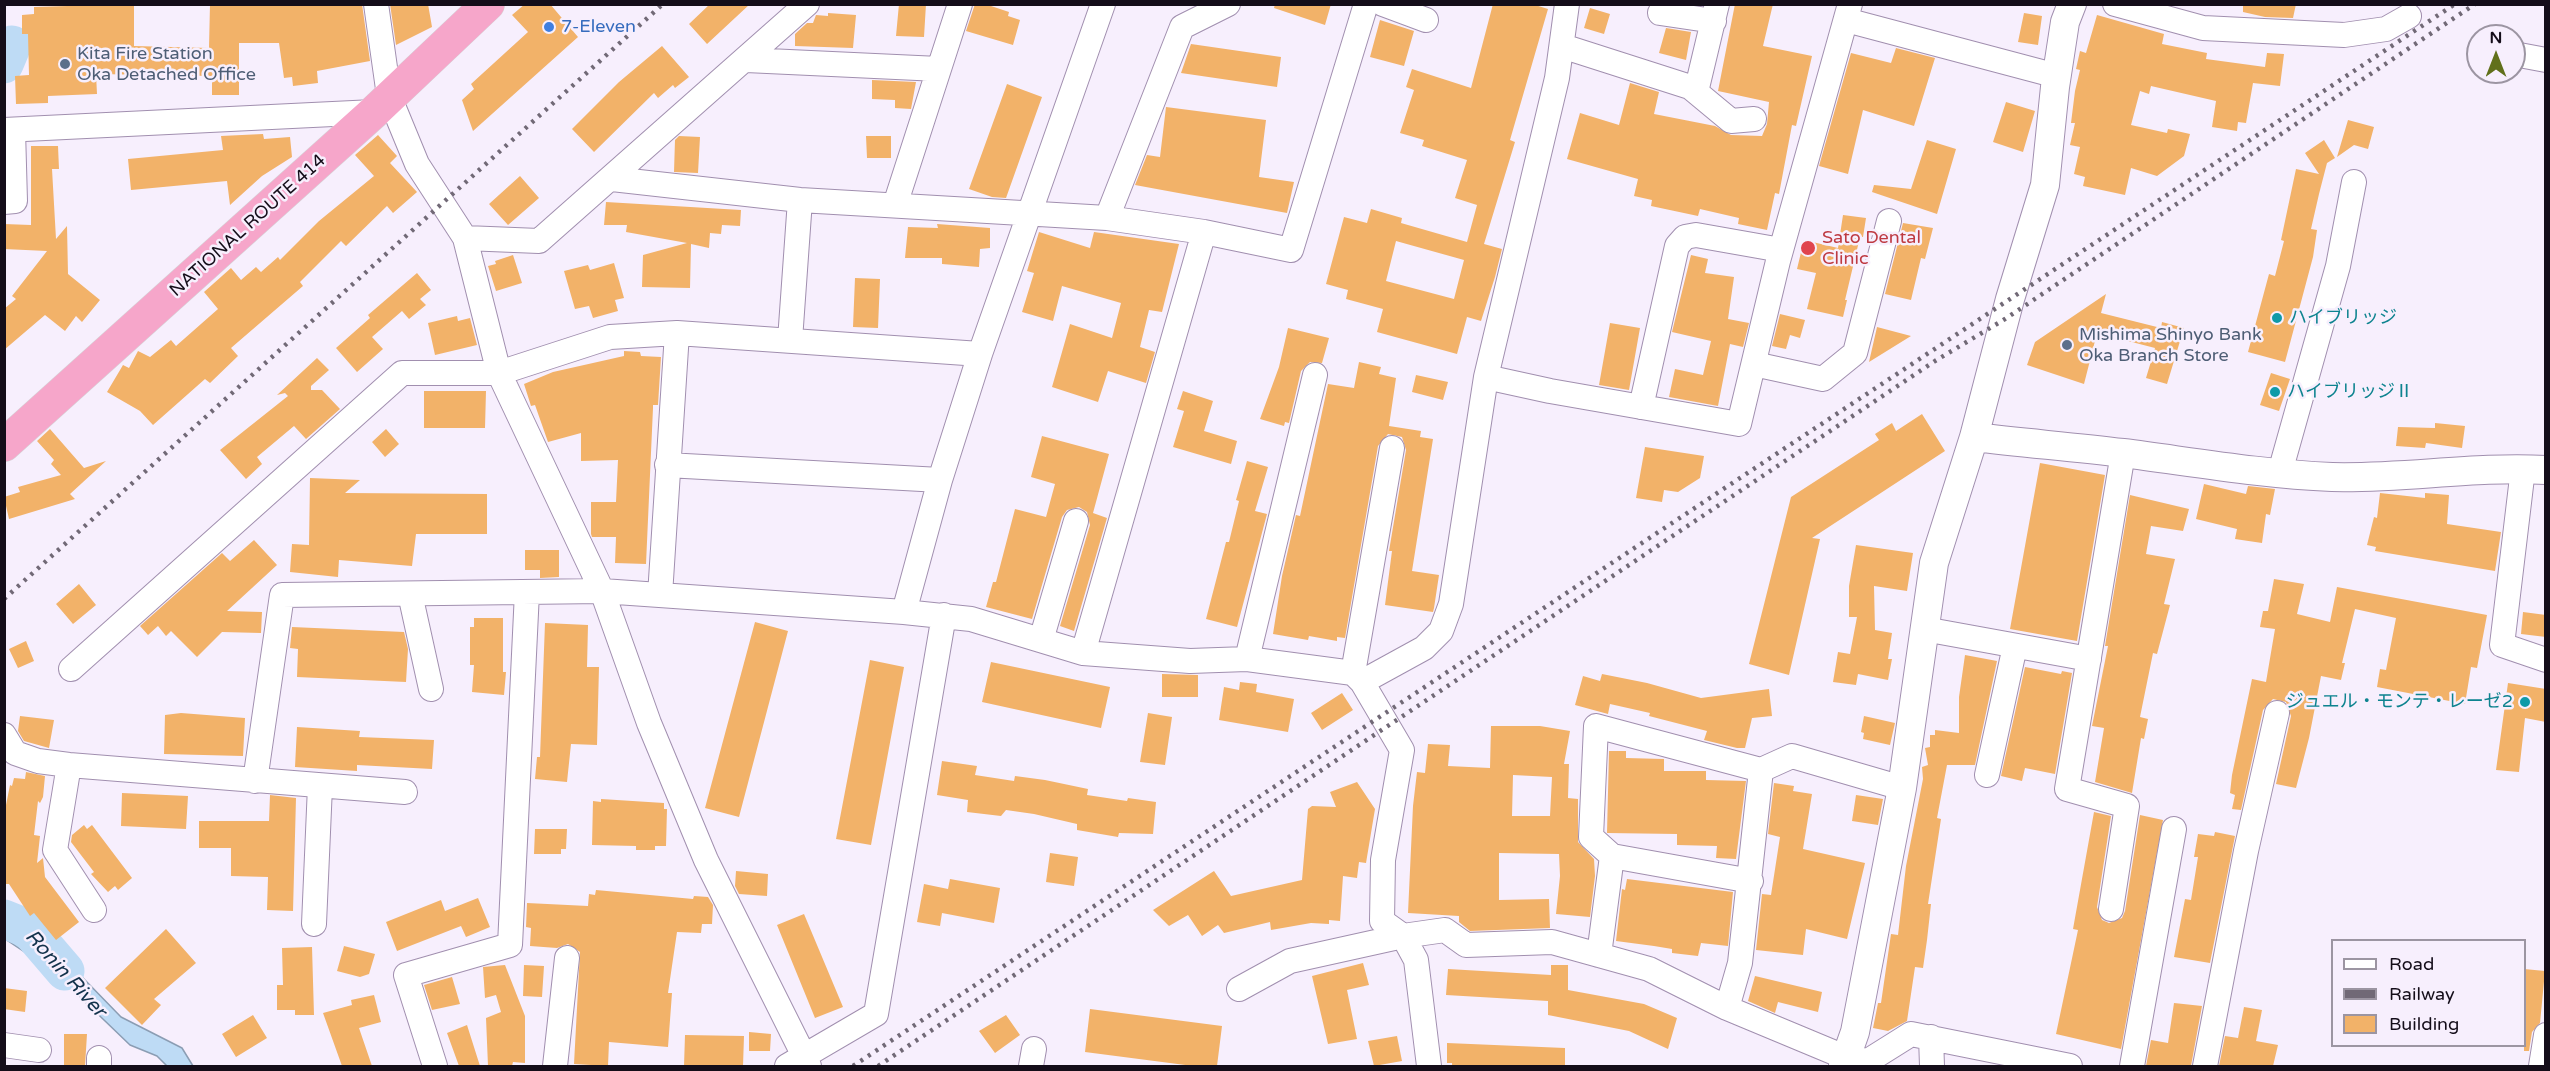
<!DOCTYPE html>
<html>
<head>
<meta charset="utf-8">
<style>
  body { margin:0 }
  #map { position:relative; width:2550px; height:1071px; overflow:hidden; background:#f7effd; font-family:"Varela Round",sans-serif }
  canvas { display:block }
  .frame { position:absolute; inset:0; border:6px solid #140d19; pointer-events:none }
  .legend { position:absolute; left:2331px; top:939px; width:195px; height:108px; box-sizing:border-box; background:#f7effd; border:2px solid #9c95a2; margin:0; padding:8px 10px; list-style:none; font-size:18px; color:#140d19 }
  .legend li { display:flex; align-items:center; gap:12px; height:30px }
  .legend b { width:30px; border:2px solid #9c95a2 }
  .north { position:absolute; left:2466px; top:24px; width:60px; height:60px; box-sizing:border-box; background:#f7effd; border:2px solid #9c95a2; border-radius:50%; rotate:0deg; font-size:16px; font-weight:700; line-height:24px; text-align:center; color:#140d19 }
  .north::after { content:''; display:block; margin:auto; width:21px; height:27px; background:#61701b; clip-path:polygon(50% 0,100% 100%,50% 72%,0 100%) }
</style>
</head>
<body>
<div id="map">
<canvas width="2550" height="1071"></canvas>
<div class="frame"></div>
<ul class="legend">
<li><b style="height:8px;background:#fff"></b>Road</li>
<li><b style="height:8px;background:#716976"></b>Railway</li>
<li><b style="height:16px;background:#f2b269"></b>Building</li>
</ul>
<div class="north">N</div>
</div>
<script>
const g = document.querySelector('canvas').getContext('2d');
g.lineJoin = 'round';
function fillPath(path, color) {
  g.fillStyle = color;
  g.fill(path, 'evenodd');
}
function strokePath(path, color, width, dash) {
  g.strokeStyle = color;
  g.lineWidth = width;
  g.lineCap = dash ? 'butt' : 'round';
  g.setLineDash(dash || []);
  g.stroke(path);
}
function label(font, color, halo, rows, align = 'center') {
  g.font = font + ' "Varela Round","Noto Sans JP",sans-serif';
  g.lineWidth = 5;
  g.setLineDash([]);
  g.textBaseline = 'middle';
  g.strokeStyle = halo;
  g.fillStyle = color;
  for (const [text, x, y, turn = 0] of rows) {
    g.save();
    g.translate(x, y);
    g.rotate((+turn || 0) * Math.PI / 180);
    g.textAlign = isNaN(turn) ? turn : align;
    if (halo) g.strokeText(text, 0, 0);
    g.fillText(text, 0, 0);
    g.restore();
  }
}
const water = new Path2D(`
  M5,916L47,941L121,1017L182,1048L193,1066H167L157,1056L130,1045L53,971L5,939Z`);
const river = new Path2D(`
  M4,64L12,45
  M4,919L29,929L65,971`);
const building = new Path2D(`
  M134,4V46L209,48L210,4H362L370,61L317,71L318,83L293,86L292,77L284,78L279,43H239V95H212V76L96,74L97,94L48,96V103L16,104L15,76L29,75L28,34H22V15L34,14V7Z
  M390,4H428L432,27L396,45Z
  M525,4H550L578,37L473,131L462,100L474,89L471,84L528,32L512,15Z
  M710,4H750L707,44L689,24Z
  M899,4H926L924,37L896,36Z
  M975,4H985L1009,12L1008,16L1020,20L1013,45L966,31Z
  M1275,4H1331L1325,25L1274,8Z
  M1493,4H1532L1548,9L1510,140L1515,142L1484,244L1502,249L1495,277L1481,321L1467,317L1457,354L1377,332L1383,309L1346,299L1348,290L1326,284L1344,217L1367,223L1371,209L1402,218L1401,223L1467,242L1477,205L1455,198L1467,160L1422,146L1424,140L1400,133L1414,90L1406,87L1412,69L1471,88ZM1396,241L1464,260L1454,299L1386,281Z
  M1735,4H1773L1763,46L1812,56L1796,126L1792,125L1779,194L1775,193L1767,230L1738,224L1739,218L1700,209L1698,216L1651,206L1652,200L1634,196L1638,179L1567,159L1580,113L1619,125L1630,83L1659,92L1654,114L1715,126L1731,135L1762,136L1767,124L1769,102L1718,91Z
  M2243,4H2296L2293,18L2265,17L2243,12Z
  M1590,8L1610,14L1604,34L1584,28Z
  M828,13L856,15L853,48L795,46V34L807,23H813L816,15L828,16Z
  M2024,13L2042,16L2038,45L2018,42Z
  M2097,15L2164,34L2162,44L2207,53L2206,59L2265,67L2267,53L2284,54L2280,86L2253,83L2246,123L2238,122L2237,131L2212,127L2216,101L2151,86L2149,94L2140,91L2131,125L2167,133L2168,129L2190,134L2184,156L2157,176L2131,168L2125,195L2083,186L2085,177L2074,174L2080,147L2070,145L2075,123H2071L2075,91L2080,70L2076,69L2080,51L2086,53Z
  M1380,20L1414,31L1404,66L1370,57Z
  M1666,28L1691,32L1686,60L1659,53Z
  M1191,44L1281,57L1277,87L1181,73Z
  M662,46L689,77L675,88L673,85L658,98L654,93L594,152L572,129L619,82Z
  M1896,48L1935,58L1914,126L1863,110L1848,174L1819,166L1851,53L1891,63Z
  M872,80L916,82L911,109L895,108V100L872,99Z
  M1007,84L1042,97L1006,198L992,197L969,189Z
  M2006,102L2035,111L2023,152L1993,142Z
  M1166,107L1266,120L1259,177L1294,182L1287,213L1135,185L1147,155L1160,157Z
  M2348,120L2374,127L2368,149L2354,145L2337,157Z
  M263,134L264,139L290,137L292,157L262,176L230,205L227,181L131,190L128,159L223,150L221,136Z
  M378,135L397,156L390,163L417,192L393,213L387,206L346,246L341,241L300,282L303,286L231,348L238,356L210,383L205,379L153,425L140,411L107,392L123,365L129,368L138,351L150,357L171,340L176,346L218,309L204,292L231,268L241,280L256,267L261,272L278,257L280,260L319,221L374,176L355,155Z
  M679,136L700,137L698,173L674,172L675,140Z
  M866,136H891V158H867Z
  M1927,140L1956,149L1937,214L1872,192L1874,185L1911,189Z
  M2324,140L2335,158L2327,163L2319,194L2311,229L2317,230L2313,257L2285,362L2248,352L2269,274L2275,276L2284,241L2281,240L2296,169L2319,174L2305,153Z
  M31,146H58L59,169H52L56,239L67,226L68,274L100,300L82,322L76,316L65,331L45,315L4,350V309L16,299L12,296L47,251L4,249V224L31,225Z
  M520,176L539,198L508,225L489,204Z
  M606,202L741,210L740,226L722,225L721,234L710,233L709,248L691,244L690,288L642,287L643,255L687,243L626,232L627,225H604Z
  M1843,215L1866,218L1863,237H1860L1845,300H1847L1843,317L1807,309L1816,273L1797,269L1804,240L1838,248Z
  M1903,223L1933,228L1925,259L1921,258L1911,300L1885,294Z
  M937,224L990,228V248L980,249L979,267L942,264V258H905L908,227L938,228Z
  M1039,232L1090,248L1094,232L1179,244L1162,312L1149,310L1140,347L1155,352L1146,383L1108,371L1098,402L1052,387L1070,324L1112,338L1121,303L1062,286L1053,321L1022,312L1034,273L1027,271Z
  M513,255L522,283L496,291L488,266L496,264L495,261Z
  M1691,255L1708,259L1705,273L1734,277L1728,319L1749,323L1743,347L1730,344L1718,406L1669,397L1675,369L1703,375L1711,341L1672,332Z
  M614,263L624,298L615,300L618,311L593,318L589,306L575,309L564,271L588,265L590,270Z
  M417,273L431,290L420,299L426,305L409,319L402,311L372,337L383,349L357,372L336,348L370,318L368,315Z
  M855,278L880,279L878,328L853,327Z
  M2106,294L2101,313L2161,328L2162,322L2184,328L2167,384L2146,378L2155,348L2097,333L2084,384L2027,365L2035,342Z
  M1780,314L1805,320L1800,338L1790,335L1786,349L1772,346Z
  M457,316L458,321L470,318L477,345L435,355L428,323Z
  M1610,323L1640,328L1629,390L1599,385Z
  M1877,327L1911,336L1869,362Z
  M1288,328L1329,338L1322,363L1310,362L1301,371L1289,423L1285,422L1284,426L1260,419L1279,367Z
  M624,351L640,352L641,356L661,357L658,405H653V408L646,564L615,563L616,537H592L591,534V502H616L618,460L581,461V433L548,442L535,405L531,406L524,384L553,372L624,356Z
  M317,358L329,370L311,386V390H322L340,409L306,439L294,426L257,457L262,464L246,479L220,450L288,396L285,393L277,395Z
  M1359,362L1381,367L1379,374L1396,378L1389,426L1421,431L1420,437L1433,439L1412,571L1439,575L1434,608L1433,612L1385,605L1392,551H1389L1406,450L1402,437L1388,434L1378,446L1345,638L1337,637V641L1309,636L1308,640L1273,634L1282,576L1296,515L1300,516L1328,384L1354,388Z
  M2271,373L2290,379L2279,411L2260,405Z
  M1416,375L1448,382L1443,400L1412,392Z
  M424,391H486L485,428H424Z
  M1183,391L1213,401L1204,431L1237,441L1231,464L1173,447L1184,411L1177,409Z
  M1922,414L1945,451L1812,538L1820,539L1789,675L1749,664L1791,497L1879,440L1875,434L1892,423L1896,431Z
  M2435,423L2465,426L2462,448L2426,443L2425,448L2396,446L2398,427L2435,428Z
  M50,429L84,468L106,461L70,494L75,499L9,519L4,497L20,492L18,487L61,475L51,464L54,460L37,441Z
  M386,429L399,444L385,457L372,442Z
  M1042,436L1109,454L1093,513L1107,518L1074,631L1060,626L1090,525L1087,512L1079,507L1067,510L1062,517L1032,619L986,607L993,582H996L1015,509L1046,517L1055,484L1031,477Z
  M1645,447L1704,456L1700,478L1678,492L1664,490L1662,502L1636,498Z
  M1247,461L1268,467L1255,511L1267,514L1237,627L1206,619L1226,542H1229L1239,501L1236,500Z
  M2040,463L2105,475L2077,641L2010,629Z
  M310,478L360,480L345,493L487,494V534H416L412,566L339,560L338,577L290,572L292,544L309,545Z
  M2204,484L2246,494L2248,486L2275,489L2270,515L2266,514L2262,543L2235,539L2237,529L2196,519Z
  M2380,493L2425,498V493L2449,495L2447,524L2501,532L2495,571L2375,551L2376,547L2367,545L2374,517L2377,518Z
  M2130,495L2189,509L2183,531L2151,526L2146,554L2175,559L2164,604L2170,605L2157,654L2153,653L2140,717L2148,719L2144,739L2141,738L2132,793L2095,782L2104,728L2092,726L2108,646H2105Z
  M254,540L277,565L227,611L262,612L261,633L222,632L197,657L171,631L166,636L158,626L148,635L140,626L222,553L230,561Z
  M1856,545L1913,553L1907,591L1874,586L1875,630L1892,633L1888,659H1892L1888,680L1858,674L1856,685L1833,682L1838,652L1850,654L1857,617H1849V586Z
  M525,550H559V577L540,578V570H525Z
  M2274,579L2304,584L2297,614L2330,622L2337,587L2487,615L2477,668L2471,667L2465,704L2377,687L2380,669L2386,670L2396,618L2355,609L2342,663H2345L2341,680L2321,676L2309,738L2296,788L2276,784L2291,716L2286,702L2273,699L2263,710L2241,810L2232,809L2235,795L2230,793L2232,775L2252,679L2266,682L2275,629L2260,627L2263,611H2268Z
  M79,584L96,605L73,624L56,604Z
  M2523,612L2546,615V637L2521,634Z
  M474,618H503V672H506L504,695L472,692L474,665H470V627H474Z
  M755,622L788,631L739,817L705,808Z
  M545,623L588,625L587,667H599L597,745L571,744L567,782L535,779L537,757H540Z
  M292,627L404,632L408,649L406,682L297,677L298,649L290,648Z
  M26,641L34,661L18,668L9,649Z
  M1965,655L1997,661L1975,765H1947L1937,818L1941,819L1928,904H1931L1927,940L1923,968L1915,967L1907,1021L1888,1031L1873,1028L1878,1003H1881L1891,934L1898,935L1906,866L1923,779L1922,767L1928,765L1925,748L1930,747V735H1935V730L1959,733V697Z
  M870,660L904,667L871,845L836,839Z
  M991,662L1110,687L1101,728L982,702Z
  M2025,667L2061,674L2062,671L2072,673L2055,774L2025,768L2022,781L2001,776Z
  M1162,674L1198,675V697H1162Z
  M1602,674L1647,683L1701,698L1769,689L1772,716L1752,718L1745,748H1737L1704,740L1707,731L1649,716L1650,713L1610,704L1608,714L1575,705L1583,676L1600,681Z
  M1240,682L1257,684L1256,692L1294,699L1288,732L1219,720L1224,687L1239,690Z
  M2508,683L2546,689V722L2525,718L2519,772L2496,770Z
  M1342,693L1353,710L1322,730L1311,713Z
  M181,713L245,718L243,756L164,754L165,715Z
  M1148,713L1172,717L1165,765L1140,762Z
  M20,716L54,720L49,748L24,741L18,731Z
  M1864,716L1895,723L1890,745L1863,739L1864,733L1861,732Z
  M1491,726H1540L1570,731L1564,764H1569L1568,798L1578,799V842L1594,859L1595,876L1590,917L1556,914L1560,876L1559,854L1499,853V900L1549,899L1550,928L1470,931L1459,922V916L1408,913L1413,806L1417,772L1425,773L1428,744L1450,745L1448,766L1490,768ZM1513,775L1552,777L1550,816H1512Z
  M297,727L360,731L359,737L434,740L432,769L357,765V771L295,767Z
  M1609,751H1626V758L1664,759V771H1706V780L1746,781L1736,859L1716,858L1717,846L1677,845V834L1607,833Z
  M942,761L977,766L975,775L1014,781L1015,776L1045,780L1088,789L1087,795L1127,801L1128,798L1156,802L1153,834L1119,833L1118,837L1077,830V824L1034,814L1006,810L1001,816L967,812L968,800L937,795Z
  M26,772L45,776L43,797L40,803L38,801L34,835L40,836L37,863L43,858L45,877L79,922L56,940L34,913L30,916L9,884H4V815L10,785L12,786L14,778L25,779Z
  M1357,782L1375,809L1366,863L1359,862L1357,878L1343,876L1340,921L1329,920V924L1311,923L1271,930L1270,922L1224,933L1218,925L1202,936L1188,915L1169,926L1153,910L1214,871L1231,896L1302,880L1308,809L1312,806L1336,807L1330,792Z
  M1774,783L1794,786L1793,791L1812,794L1803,849L1865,863L1847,939L1806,929L1803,955L1756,950L1762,894L1771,895L1780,837L1768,834Z
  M122,793L188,796L186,829L121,826Z
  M270,795L296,798L293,911L267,910L268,877L231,876V848H199V821H269Z
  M1856,795L1883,799L1878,825L1852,821Z
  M601,799L664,803V809H667L666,846H655V850H636V846L592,845L593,801L601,802Z
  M2094,812L2111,816L2097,907L2102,920L2109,923L2122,918L2125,911L2140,815L2163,820L2121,1049L2056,1034L2078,930L2073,929Z
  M84,825L87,829L92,825L132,878L118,890L115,886L108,892L91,874L94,872L71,842L72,835Z
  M535,829H567L566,849H561V854H534Z
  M2215,832L2235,836L2210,963L2174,957L2185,899L2191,900L2198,857H2194L2198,834L2214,836Z
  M1050,853L1078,857L1074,886L1046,882Z
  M736,871L768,874L767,896L739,894L735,886Z
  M950,879L1000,888L994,923L942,913L940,926L917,922L924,884L948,889Z
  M1627,879L1733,892L1728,946L1701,943L1698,956L1672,953V949L1654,946L1616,941L1622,889L1625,890Z
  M596,890L693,899L694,896L708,897L713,905L712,924H702L701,933L677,932L668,993H672L668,1047L609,1042L608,1066L574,1064L580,952L568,944L557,948L530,946L531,928L526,927L527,903L588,906L589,894L595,895Z
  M478,898L490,927L466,937L461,926L397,951L386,922L441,900L445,911Z
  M804,914L843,1007L815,1018L777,925Z
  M166,929L196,963L154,999L161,1005L142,1025L105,988Z
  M344,946L375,954L369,974L360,977L337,971Z
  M312,947L314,1015H295V1010H277V985H283L282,948Z
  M1363,963L1369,985L1347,990L1357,1039L1328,1044L1312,976Z
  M505,965L525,1016V1063L513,1062L512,1066H488L486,1018L501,1012L496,995L485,998L483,967Z
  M524,965L544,966L542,997L523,996Z
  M1551,965H1568V990L1644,1004L1677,1018L1668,1049L1629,1031L1548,1015V1001L1446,995L1448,969L1551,975Z
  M2524,969L2545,971L2540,1023L2532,1032L2529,1051H2524Z
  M1755,976L1822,992L1818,1012L1778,1002L1775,1013L1748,1001Z
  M452,977L460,1004L432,1010L424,985Z
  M4,988L27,991L25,1012L4,1009Z
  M374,995L381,1022L359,1028L372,1066H342L323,1013L352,1005L351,1000Z
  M2174,1003L2202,1006L2191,1066H2146L2151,1040L2168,1043Z
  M2244,1007L2262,1010L2256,1041L2278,1045L2273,1066H2219L2225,1036L2238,1038Z
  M1090,1009L1222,1026L1217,1066H1193L1085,1052Z
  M253,1015L267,1038L236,1057L222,1034Z
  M1006,1015L1020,1035L995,1053L979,1031Z
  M467,1025L480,1066H459L447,1033Z
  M749,1032L771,1034L770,1051H749Z
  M64,1034H87L85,1066H64Z
  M685,1035L744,1036L743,1066H684Z
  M1397,1036L1402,1061L1374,1066L1368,1041Z
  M1447,1043L1565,1048V1066H1452V1063H1447Z`);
const minor = new Path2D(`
  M376,4L389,96L417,164L465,238L499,373L602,591L649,723L706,860L809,1066
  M1383,4L1426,20
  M2115,4L2203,28L2344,35L2386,29L2409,16
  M1660,13L1714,21
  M1846,20L2057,76
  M1562,46L1690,87L1731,121L1754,119
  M2514,54L2546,60
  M746,60L939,69
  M1696,92L1717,4
  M4,130L374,112
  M612,179L800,200L1107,218L1204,232L1291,250L1366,4
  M4,202L15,201L13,130
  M895,205L960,4
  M1107,218L1182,27L1228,4
  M465,238L539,241L807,4
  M790,340L800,200
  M1754,364L1823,379L1855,353L1889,221
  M1486,377L1550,391L1739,424L1778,261L1850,4
  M1641,407L1677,246L1685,237L1696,235L1781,250
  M667,465L940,480
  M2523,469L2502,645L2546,660
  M2280,472L2338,266L2354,182
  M410,594L431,689
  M660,595L677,333
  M904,612L940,480L980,354L1103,4
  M1924,629L2089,659
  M1041,640L1076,521
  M1083,653L1204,232
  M1247,659L1315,375
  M71,669L402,373H499L610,337L677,333L980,354
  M1353,673L1392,448
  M1362,682L1424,648L1441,631L1451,604L1486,377L1557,78L1567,4
  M4,735L15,753L38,761L69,765L405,792
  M69,765L55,850L94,910
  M1761,770L1792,756L1902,788
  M1987,775L2015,646
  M255,781L282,595L602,591L904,612L971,619L1083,653L1190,661L1247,659L1353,673L1362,682L1402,750L1383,860L1382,921L1403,936L1416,960L1429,1066
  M1612,856L1751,881
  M2111,909L2127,806L2067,789L2123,453
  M314,924L320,786
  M1599,955L1612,856L1591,837L1596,726L1761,770L1740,963L1727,1008
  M1239,989L1290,961L1403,936L1445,930L1466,945L1552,942L1649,969L1727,1008L1847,1058L1868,1061L1911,1034L2070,1066
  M1931,1037L1932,1066
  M4,1045L39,1050
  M99,1066V1058
  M435,1066L406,975L510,945L527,592
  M555,1066L567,958
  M787,1066L876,1014L944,615
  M1031,1066L1034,1049
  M2132,1066L2174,829
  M2205,1066L2246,851L2277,713
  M2541,1066L2546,1035`);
const tertiary = new Path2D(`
  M1974,437C2024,443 2074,447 2123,453C2193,462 2262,474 2332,477C2403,479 2474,466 2546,470
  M1843,1066L1855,1032L1902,788L1934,563L1974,437L2010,299L2045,185L2055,87L2065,22L2072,4`);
const trunk = new Path2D(`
  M4,445L374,112L488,4`);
const rail = new Path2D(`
  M4,599L663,4
  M853,1066L2455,4
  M878,1066L1935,361L2005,319L2475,4`);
const markers = [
  [549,27,6,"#3f7fe0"],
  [65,64,6,"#5c6f8a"],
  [1808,248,8,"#e0444e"],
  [2277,318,6,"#0f9aa8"],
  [2067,345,6,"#5c6f8a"],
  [2275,392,6,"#0f9aa8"],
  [2525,702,6,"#0f9aa8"]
];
const shopNames = [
  ["7-Eleven",561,27]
];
const serviceNames = [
  ["Kita Fire Station",77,54],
  ["Oka Detached Office",77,75],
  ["Mishima Shinyo Bank",2079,335],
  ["Oka Branch Store",2079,356]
];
const streetNames = [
  ["NATIONAL ROUTE 414",248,226,-42]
];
const healthNames = [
  ["Sato Dental",1822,238],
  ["Clinic",1822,259]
];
const cultureNames = [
  ["ハイブリッジ",2289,318],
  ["ハイブリッジⅡ",2287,392],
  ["ジュエル・モンテ・レーゼ2",2513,702,"right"]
];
const waterNames = [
  ["Ronin River",65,974,48]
];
fillPath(water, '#bedbf5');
strokePath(water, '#8b9db3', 1.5);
strokePath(river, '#bedbf5', 39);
fillPath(building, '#f2b269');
strokePath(minor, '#a18faf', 26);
strokePath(tertiary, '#a18faf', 30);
strokePath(trunk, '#d5d3d6', 34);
strokePath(minor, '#fff', 24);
strokePath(tertiary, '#fff', 28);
strokePath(trunk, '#f6a6ca', 33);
strokePath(rail, '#716976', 4.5, [3, 6]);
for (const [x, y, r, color] of markers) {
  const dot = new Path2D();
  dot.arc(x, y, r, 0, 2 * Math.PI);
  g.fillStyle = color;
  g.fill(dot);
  strokePath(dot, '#f7effd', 2);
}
label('18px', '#366cbe', '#f7effd', shopNames, 'left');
label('18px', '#4e5e75', '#f7effd', serviceNames, 'left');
label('18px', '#140d19', '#f7effd', streetNames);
label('18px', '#be3a42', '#f7effd', healthNames, 'left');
label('18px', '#0d838f', '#f7effd', cultureNames, 'left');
label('italic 20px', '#12324b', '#f7effd', waterNames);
</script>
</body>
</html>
